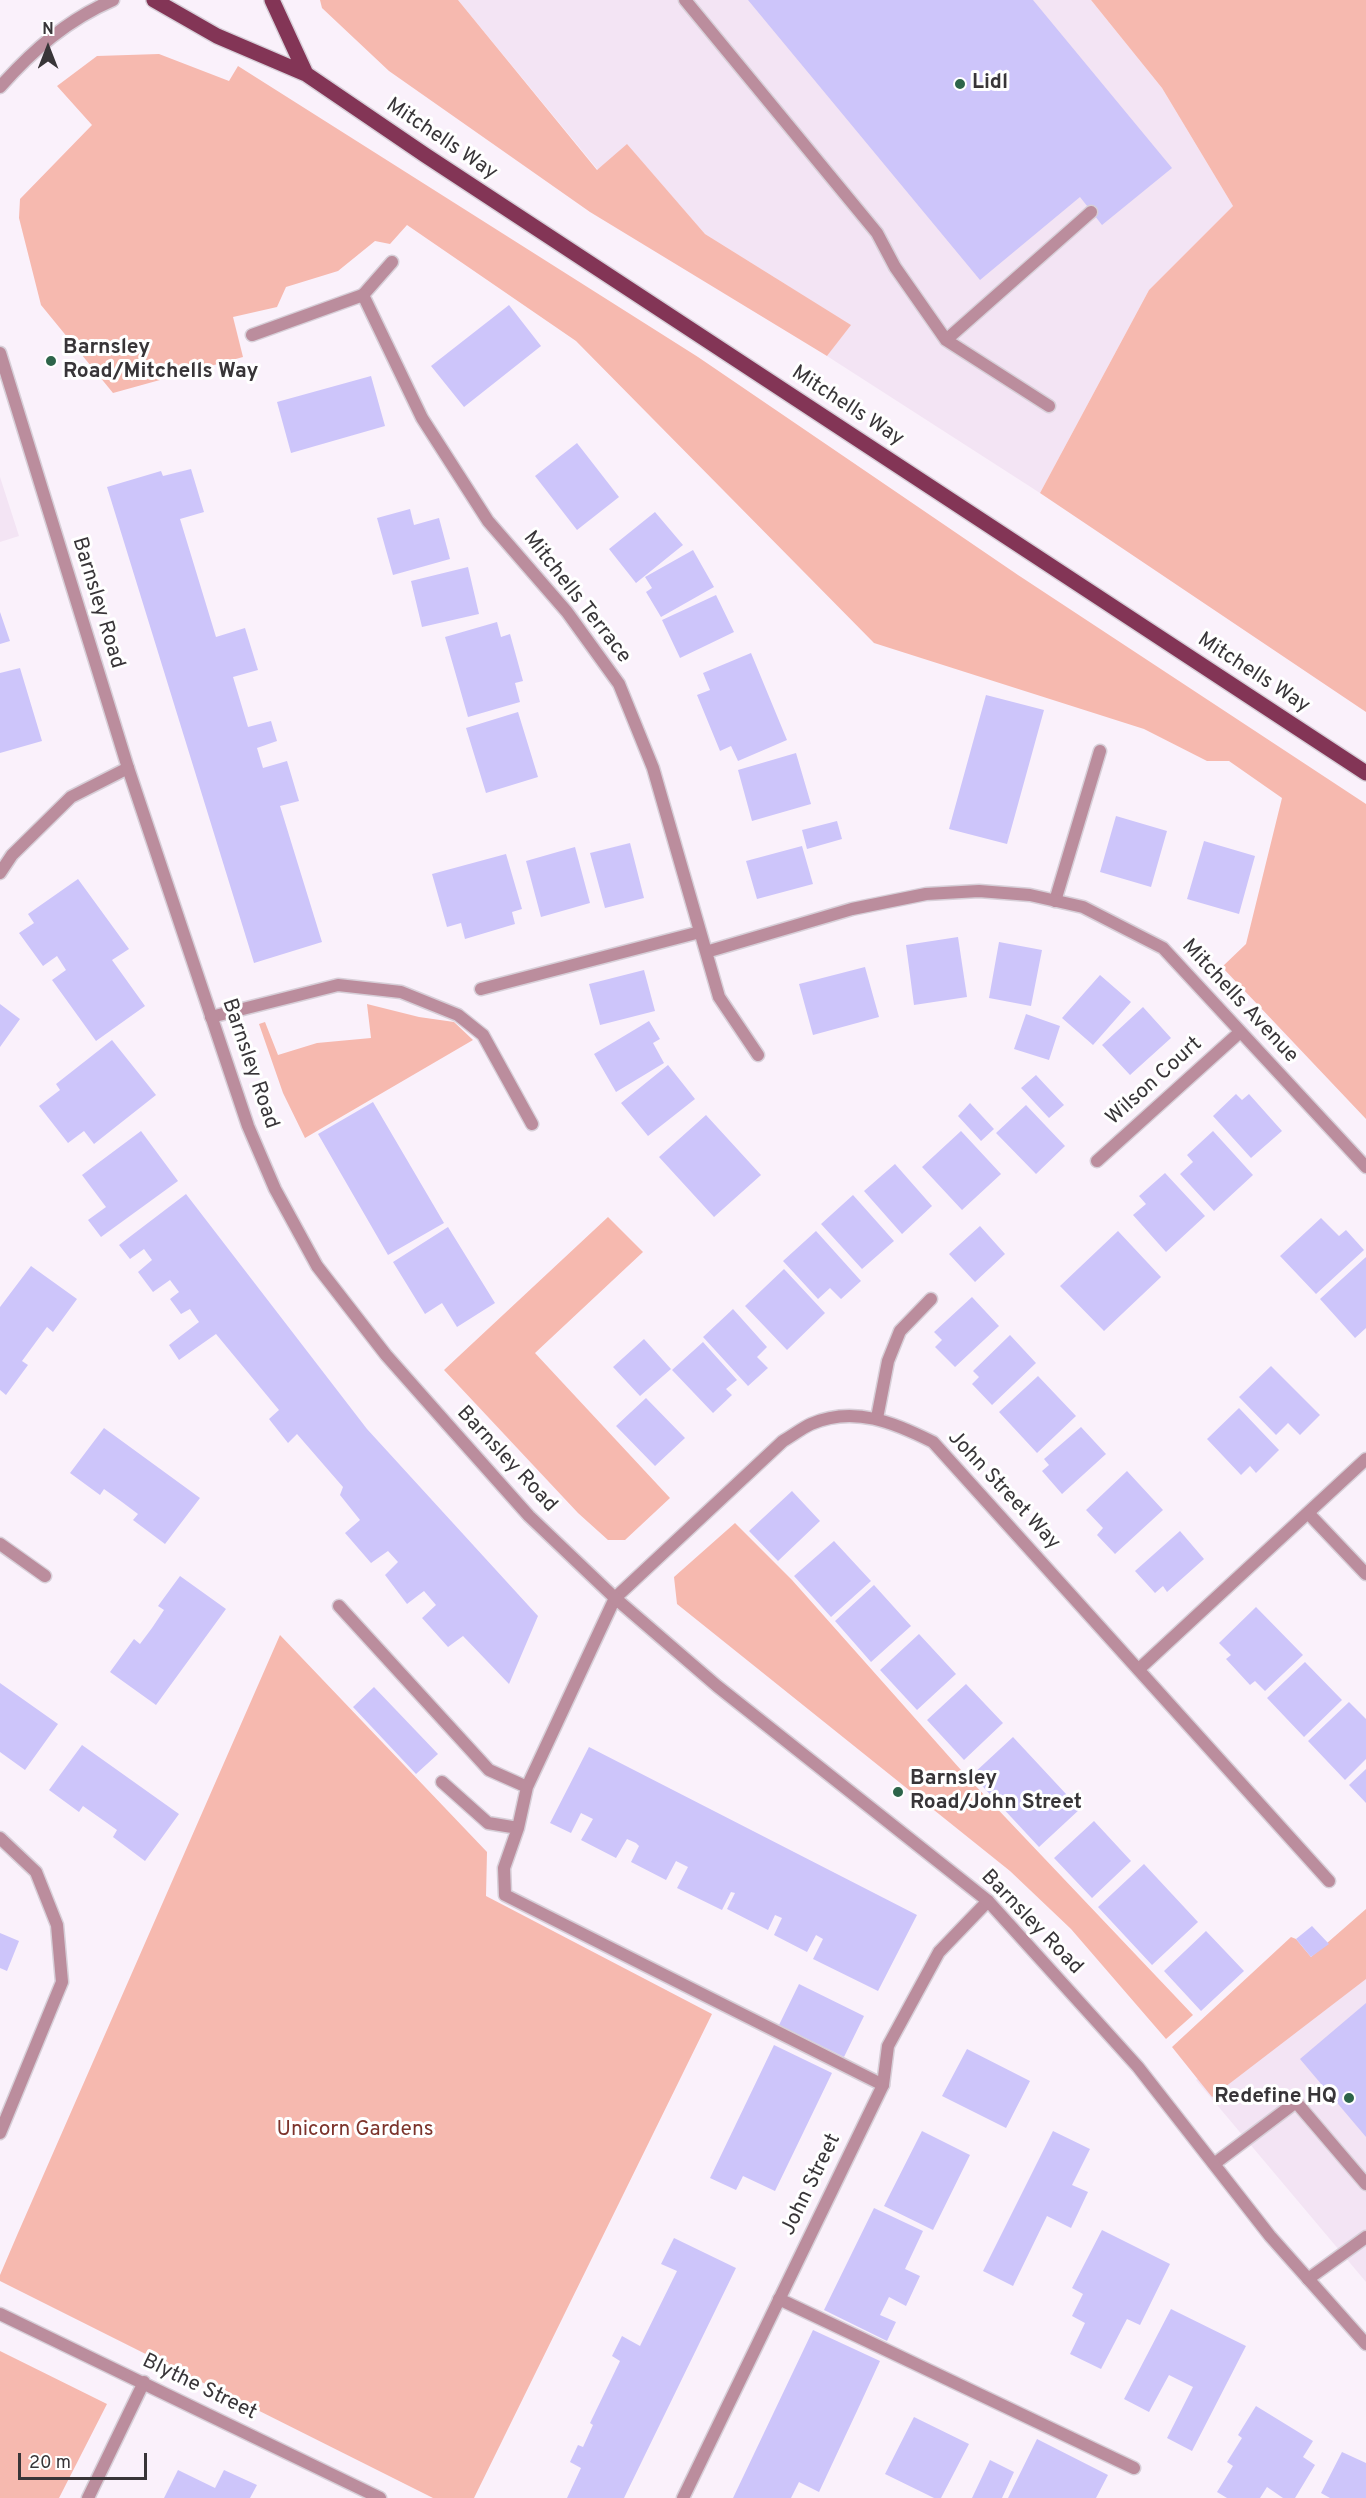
<!DOCTYPE html>
<html>
<head>
<meta charset="utf-8">
<style>
  body { margin:0 }
  #map { position:relative; width:1366px; height:2498px; overflow:hidden; background:#faf1fb; font-family:Overpass,sans-serif }
  canvas { display:block }
  .north { position:absolute; left:18px; top:18px; width:60px; height:60px; -webkit-text-stroke:4px #fff; paint-order:stroke; rotate:0deg; font-size:16px; font-weight:700; line-height:24px; text-align:center; color:#383538 }
  .north::after { content:''; display:block; margin:auto; width:21px; height:27px; background:#383538; clip-path:polygon(50% 0,100% 100%,50% 72%,0 100%) }
  .scale { position:absolute; left:18px; top:2453px; width:129px; height:27px; box-sizing:border-box; border:3px solid #383538; border-top:0; padding-left:8px; font-size:18px; line-height:21px; white-space:nowrap; color:#383538; -webkit-text-stroke:4px #fff; paint-order:stroke }
</style>
</head>
<body>
<div id="map">
<canvas width="1366" height="2498"></canvas>
<div class="north">N</div>
<div class="scale">20 m</div>
</div>
<script>
const g = document.querySelector('canvas').getContext('2d');
g.lineJoin = 'round';
function fillPath(path, color) {
  g.fillStyle = color;
  g.fill(path, 'evenodd');
}
function strokePath(path, color, width, dash) {
  g.strokeStyle = color;
  g.lineWidth = width;
  g.lineCap = dash ? 'butt' : 'round';
  g.setLineDash(dash || []);
  g.stroke(path);
}
function label(font, color, halo, rows, align = 'center') {
  g.font = font + ' Overpass,sans-serif';
  g.lineWidth = 6;
  g.setLineDash([]);
  g.textBaseline = 'middle';
  g.strokeStyle = halo;
  g.fillStyle = color;
  for (const [text, x, y, turn = 0] of rows) {
    g.save();
    g.translate(x, y);
    g.rotate((+turn || 0) * Math.PI / 180);
    g.textAlign = isNaN(turn) ? turn : align;
    if (halo) g.strokeText(text, 0, 0);
    g.fillText(text, 0, 0);
    g.restore();
  }
}
const built = new Path2D(`
  M458,0H1091L1162,88L1233,206L1149,290L1040,493L827,356L850,325L705,234L627,145L598,170Z
  M0,477L19,536L0,542Z
  M1366,1932V2282L1196,2080Z`);
const green = new Path2D(`
  M320,0H458L597,170L627,144L705,234L851,325L827,356L590,212L389,71L322,8Z
  M1091,0H1366V712L1040,493L1149,290L1233,206L1162,88Z
  M159,54L229,81L238,66L698,357L1018,575L1366,804V1119L1222,967L1246,944L1282,798L1229,761H1207L1144,729L874,643L576,341L407,225L390,244L375,241L338,271L286,287L277,307L233,317L243,357L113,393L41,305L19,218L20,199L92,125L57,86L97,56Z
  M367,1004L419,1017L454,1022L473,1040L305,1138L283,1093L259,1024L265,1022L278,1055L317,1043L371,1038Z
  M608,1217L643,1252L535,1353L670,1498L625,1540H608L578,1513L444,1370Z
  M735,1523L792,1580L969,1779L1193,2015L1166,2039L1071,1929L1010,1871L677,1604L674,1577Z
  M280,1635L487,1852L486,1896L712,2014L474,2498H433L0,2281V2275L18,2233Z
  M1366,1909V1979L1212,2097L1172,2047L1291,1937L1296,1939L1311,1957Z
  M0,2351L107,2404L59,2498H0Z`);
const building = new Path2D(`
  M748,0H1033L1172,168L1102,225L1080,197L980,280Z
  M509,305L541,346L464,407L431,366Z
  M371,376L385,426L291,453L277,402Z
  M577,443L619,497L577,530L535,476Z
  M191,469L204,512L180,519L216,637L245,628L258,670L233,677L248,727L271,721L277,741L257,748L263,768L287,761L299,801L280,806L322,942L254,963L107,487L161,471L163,476Z
  M410,509L414,525L439,518L450,559L393,575L377,518Z
  M655,512L683,545L636,583L609,549Z
  M693,550L714,587L661,617L646,592L652,588L645,577Z
  M468,567L479,614L422,627L411,581Z
  M716,595L734,632L680,658L662,620Z
  M0,612L10,641L0,644Z
  M497,622L501,637L510,634L523,681L515,683L520,702L468,717L445,637Z
  M751,653L787,740L738,761L731,746L720,751L697,695L710,690L703,673Z
  M20,668L42,741L0,753V673Z
  M986,695L1044,710L1007,844L949,829Z
  M518,712L538,777L486,793L466,728Z
  M796,753L811,804L752,821L738,770Z
  M1116,816L1167,831L1151,887L1100,872Z
  M837,821L842,839L807,849L802,830Z
  M1204,841L1255,856L1239,914L1187,899Z
  M630,843L644,898L605,908L590,853Z
  M802,846L813,884L757,899L746,861Z
  M575,847L590,903L541,917L526,861Z
  M506,854L522,909L512,912L515,924L465,939L461,923L447,927L432,874Z
  M78,879L129,949L112,960L145,1006L96,1041L52,980L66,970L57,956L43,966L19,933L34,923L28,914Z
  M958,937L967,997L914,1005L906,945Z
  M999,942L1042,950L1031,1006L989,998Z
  M865,967L879,1017L813,1035L799,984Z
  M644,970L655,1011L600,1025L589,984Z
  M1100,975L1131,1002L1093,1045L1062,1018Z
  M0,1004L20,1019L0,1047Z
  M1143,1007L1171,1038L1130,1075L1102,1045Z
  M1026,1014L1060,1026L1049,1060L1014,1049Z
  M649,1021L660,1039L653,1043L664,1063L616,1092L594,1054Z
  M112,1040L156,1095L94,1144L84,1131L68,1143L39,1106L60,1090L56,1084Z
  M668,1065L695,1099L648,1136L621,1103Z
  M1036,1075L1064,1105L1049,1118L1021,1088Z
  M1236,1094L1242,1100L1249,1094L1282,1131L1251,1158L1213,1116Z
  M373,1102L444,1223L388,1255L318,1134Z
  M970,1103L994,1129L981,1141L958,1116Z
  M1026,1105L1065,1146L1036,1174L996,1133Z
  M706,1115L761,1175L714,1217L659,1157Z
  M141,1131L178,1181L101,1237L88,1220L106,1207L82,1175Z
  M961,1131L1001,1174L962,1210L922,1167Z
  M1213,1131L1253,1175L1214,1211L1180,1174L1193,1162L1187,1155Z
  M895,1164L932,1206L902,1234L864,1191Z
  M1165,1173L1205,1216L1166,1252L1133,1215L1146,1204L1139,1196Z
  M186,1194L367,1429L538,1616L509,1684L463,1636L448,1647L422,1618L436,1605L424,1591L407,1604L385,1575L398,1562L388,1551L371,1563L345,1533L360,1520L340,1495L343,1487L297,1434L288,1443L269,1419L279,1410L216,1334L179,1360L169,1345L199,1322L190,1309L181,1314L170,1299L179,1292L170,1280L153,1292L138,1272L152,1260L144,1249L130,1259L119,1245Z
  M853,1195L894,1241L862,1269L821,1224Z
  M1321,1218L1339,1236L1346,1230L1364,1250L1316,1294L1280,1256Z
  M980,1226L1005,1254L975,1282L949,1254Z
  M448,1227L495,1303L457,1327L442,1303L425,1314L393,1262Z
  M816,1231L861,1281L841,1299L830,1288L818,1299L783,1261Z
  M1118,1231L1161,1277L1104,1331L1060,1286Z
  M1366,1257V1328L1355,1338L1320,1299Z
  M31,1266L77,1299L53,1332L47,1327L22,1361L28,1365L6,1395L0,1390V1307Z
  M784,1269L825,1313L787,1350L745,1306Z
  M972,1297L999,1326L955,1367L935,1347L942,1340L934,1332Z
  M733,1309L767,1347L757,1357L768,1368L748,1386L703,1337Z
  M1010,1335L1036,1363L992,1405L972,1384L979,1377L973,1371Z
  M644,1339L671,1369L640,1396L613,1367Z
  M703,1342L737,1380L726,1389L732,1395L713,1413L672,1370Z
  M1271,1366L1320,1415L1300,1435L1288,1423L1276,1435L1239,1397Z
  M1038,1376L1076,1416L1037,1453L999,1412Z
  M646,1398L685,1438L655,1466L616,1426Z
  M1239,1408L1279,1450L1256,1473L1250,1466L1241,1475L1207,1439Z
  M1081,1427L1106,1454L1062,1494L1042,1471L1049,1465L1044,1459Z
  M104,1428L200,1498L165,1544L133,1520L138,1514L122,1502L104,1489L100,1495L70,1473Z
  M1127,1471L1163,1510L1115,1554L1097,1535L1103,1528L1086,1510Z
  M792,1491L820,1521L778,1561L749,1531Z
  M1180,1531L1204,1559L1167,1592L1163,1586L1155,1593L1135,1571Z
  M834,1541L871,1581L831,1617L794,1576Z
  M180,1576L226,1609L156,1705L110,1672L134,1639L140,1644L152,1628L164,1610L158,1606Z
  M874,1585L911,1626L871,1662L835,1621Z
  M1256,1607L1303,1655L1265,1691L1255,1681L1250,1685L1226,1659L1231,1655L1219,1643Z
  M919,1634L956,1674L917,1710L880,1670Z
  M1305,1662L1342,1700L1304,1737L1267,1698Z
  M0,1683L58,1724L25,1770L0,1752Z
  M966,1684L1003,1723L964,1760L927,1720Z
  M374,1687L438,1754L416,1774L353,1707Z
  M1349,1702L1366,1719V1759L1345,1780L1308,1741Z
  M1013,1737L1080,1809L1039,1847L972,1775Z
  M82,1745L179,1814L145,1861L113,1837L117,1830L83,1806L79,1812L49,1790Z
  M589,1747L917,1915L878,1991L813,1959L823,1939L816,1935L807,1952L774,1935L782,1918L775,1915L768,1930L727,1909L735,1893L731,1892L722,1910L677,1888L688,1867L676,1861L666,1880L631,1862L639,1846L636,1843L627,1839L616,1858L581,1840L593,1819L581,1813L571,1833L550,1823Z
  M1366,1769V1803L1349,1785Z
  M1094,1821L1131,1861L1092,1898L1054,1858Z
  M1144,1864L1198,1922L1152,1965L1098,1907Z
  M1312,1926L1329,1944L1311,1957L1296,1939Z
  M1206,1931L1244,1971L1201,2011L1164,1971Z
  M0,1933L19,1941L7,1971L0,1968Z
  M799,1984L864,2016L844,2057L779,2025Z
  M1366,2003V2137L1300,2059Z
  M774,2045L832,2073L775,2191L743,2176L736,2190L710,2178Z
  M967,2049L1030,2081L1006,2128L942,2096Z
  M922,2131L970,2155L933,2230L884,2206Z
  M1053,2131L1090,2149L1072,2185L1088,2192L1071,2228L1047,2216L1013,2286L983,2271Z
  M874,2208L923,2231L905,2269L920,2276L906,2306L889,2297L880,2315L896,2322L887,2341L824,2310Z
  M1102,2230L1170,2264L1140,2325L1127,2319L1101,2369L1070,2354L1085,2323L1072,2316L1083,2294L1072,2288Z
  M674,2238L736,2268L624,2498H567L581,2468L570,2462L578,2445L583,2447L593,2425L590,2423L620,2361L612,2356L622,2336L640,2346L677,2271L661,2264Z
  M1171,2309L1246,2346L1192,2451L1167,2438L1193,2387L1169,2375L1149,2412L1124,2399Z
  M813,2330L880,2361L857,2411L819,2492L799,2482L791,2498H733Z
  M1256,2406L1313,2441L1303,2457L1315,2465L1295,2498H1283L1267,2487L1260,2498H1227L1217,2492L1233,2466L1227,2462L1242,2438L1238,2435Z
  M914,2417L969,2444L941,2498H934L885,2474Z
  M1037,2439L1108,2475L1096,2498H1008Z
  M1342,2452L1366,2463V2498H1330L1321,2493Z
  M990,2460L1014,2472L1002,2498H972Z
  M178,2470L215,2488L224,2470L257,2485L250,2498H164Z`);
const service = new Path2D(`
  M685,0L877,233L895,267L946,340L1049,406
  M363,295L392,262
  M946,340L1091,212
  M1055,901L1100,751
  M211,1017L338,985L401,992L458,1015L483,1035L532,1124
  M877,1418L888,1361L900,1331L931,1299
  M1308,1513L1366,1574
  M615,1598L527,1787L518,1828L504,1868L505,1895L883,2085
  M339,1606L489,1770L527,1787
  M442,1782L488,1823L518,1828
  M1214,2164L1296,2102L1366,2184
  M1308,2279L1366,2237
  M779,2299L1134,2468`);
const minor = new Path2D(`
  M252,335L363,295L422,418L488,521L567,612L619,684L653,768L719,997L758,1055
  M0,873L12,855L71,797L128,768
  M706,952L852,909L926,894L979,891L1030,895L1083,907L1163,948L1366,1167
  M481,989L700,932
  M1097,1161L1239,1033
  M0,1544L45,1576
  M615,1598L783,1441C792,1436 802,1428 811,1424C854,1405 895,1423 933,1442L1329,1881
  M1139,1669L1366,1459
  M0,1838L36,1872L57,1925L62,1982L0,2133
  M0,2314L380,2498
  M88,2498L144,2382
  M683,2498L883,2085L888,2046L939,1952L988,1901`);
const tertiary = new Path2D(`
  M0,87C33,50 67,20 113,0
  M0,353L128,768L248,1126L275,1189L317,1266L386,1355L448,1425L529,1516L615,1598L717,1686L988,1901L1138,2067L1270,2236L1366,2344`);
const primary = new Path2D(`
  M154,0L217,36L306,74L425,155L1366,773
  M272,0L306,74`);
const markers = [
  [960,84,6,"#2d644a"],
  [51,361,6,"#2d644a"],
  [898,1792,6,"#2d644a"],
  [1349,2098,6,"#2d644a"]
];
const poiNames = [
  ["Lidl",972,84],
  ["Barnsley",63,349],
  ["Road/Mitchells Way",63,373],
  ["Barnsley",910,1780],
  ["Road/John Street",910,1804],
  ["Redefine HQ",1337,2098,"right"]
];
const streetNames = [
  ["Mitchells Way",441,140,34],
  ["Mitchells Way",847,407,33],
  ["Mitchells Terrace",576,598,52],
  ["Barnsley Road",97,603,73],
  ["Mitchells Way",1253,674,33],
  ["Mitchells Avenue",1239,1002,47],
  ["Barnsley Road",249,1064,71],
  ["Wilson Court",1155,1082,-42],
  ["Barnsley Road",506,1460,47],
  ["John Street Way",1003,1491,47],
  ["Barnsley Road",1031,1923,46],
  ["John Street",812,2185,-64],
  ["Blythe Street",199,2388,26]
];
const parkNames = [
  ["Unicorn Gardens",355,2131]
];
fillPath(built, '#f3e4f4');
fillPath(green, '#f6b9af');
fillPath(building, '#cdc5fa');
strokePath(service, '#d7cfd8', 15);
strokePath(minor, '#d7cfd8', 15);
strokePath(tertiary, '#d7cfd8', 15);
strokePath(primary, '#d7cfd8', 18);
strokePath(service, '#bb8d9d', 12);
strokePath(minor, '#bb8d9d', 12);
strokePath(tertiary, '#bb8d9d', 12);
strokePath(primary, '#833556', 15);
for (const [x, y, r, color] of markers) {
  const dot = new Path2D();
  dot.arc(x, y, r, 0, 2 * Math.PI);
  g.fillStyle = color;
  g.fill(dot);
  strokePath(dot, '#fff', 2);
}
label('bold 21px', '#383538', '#fff', poiNames, 'left');
label('21px', '#383538', '#fff', streetNames);
label('21px', '#7c332b', '#fff', parkNames);
</script>
</body>
</html>
